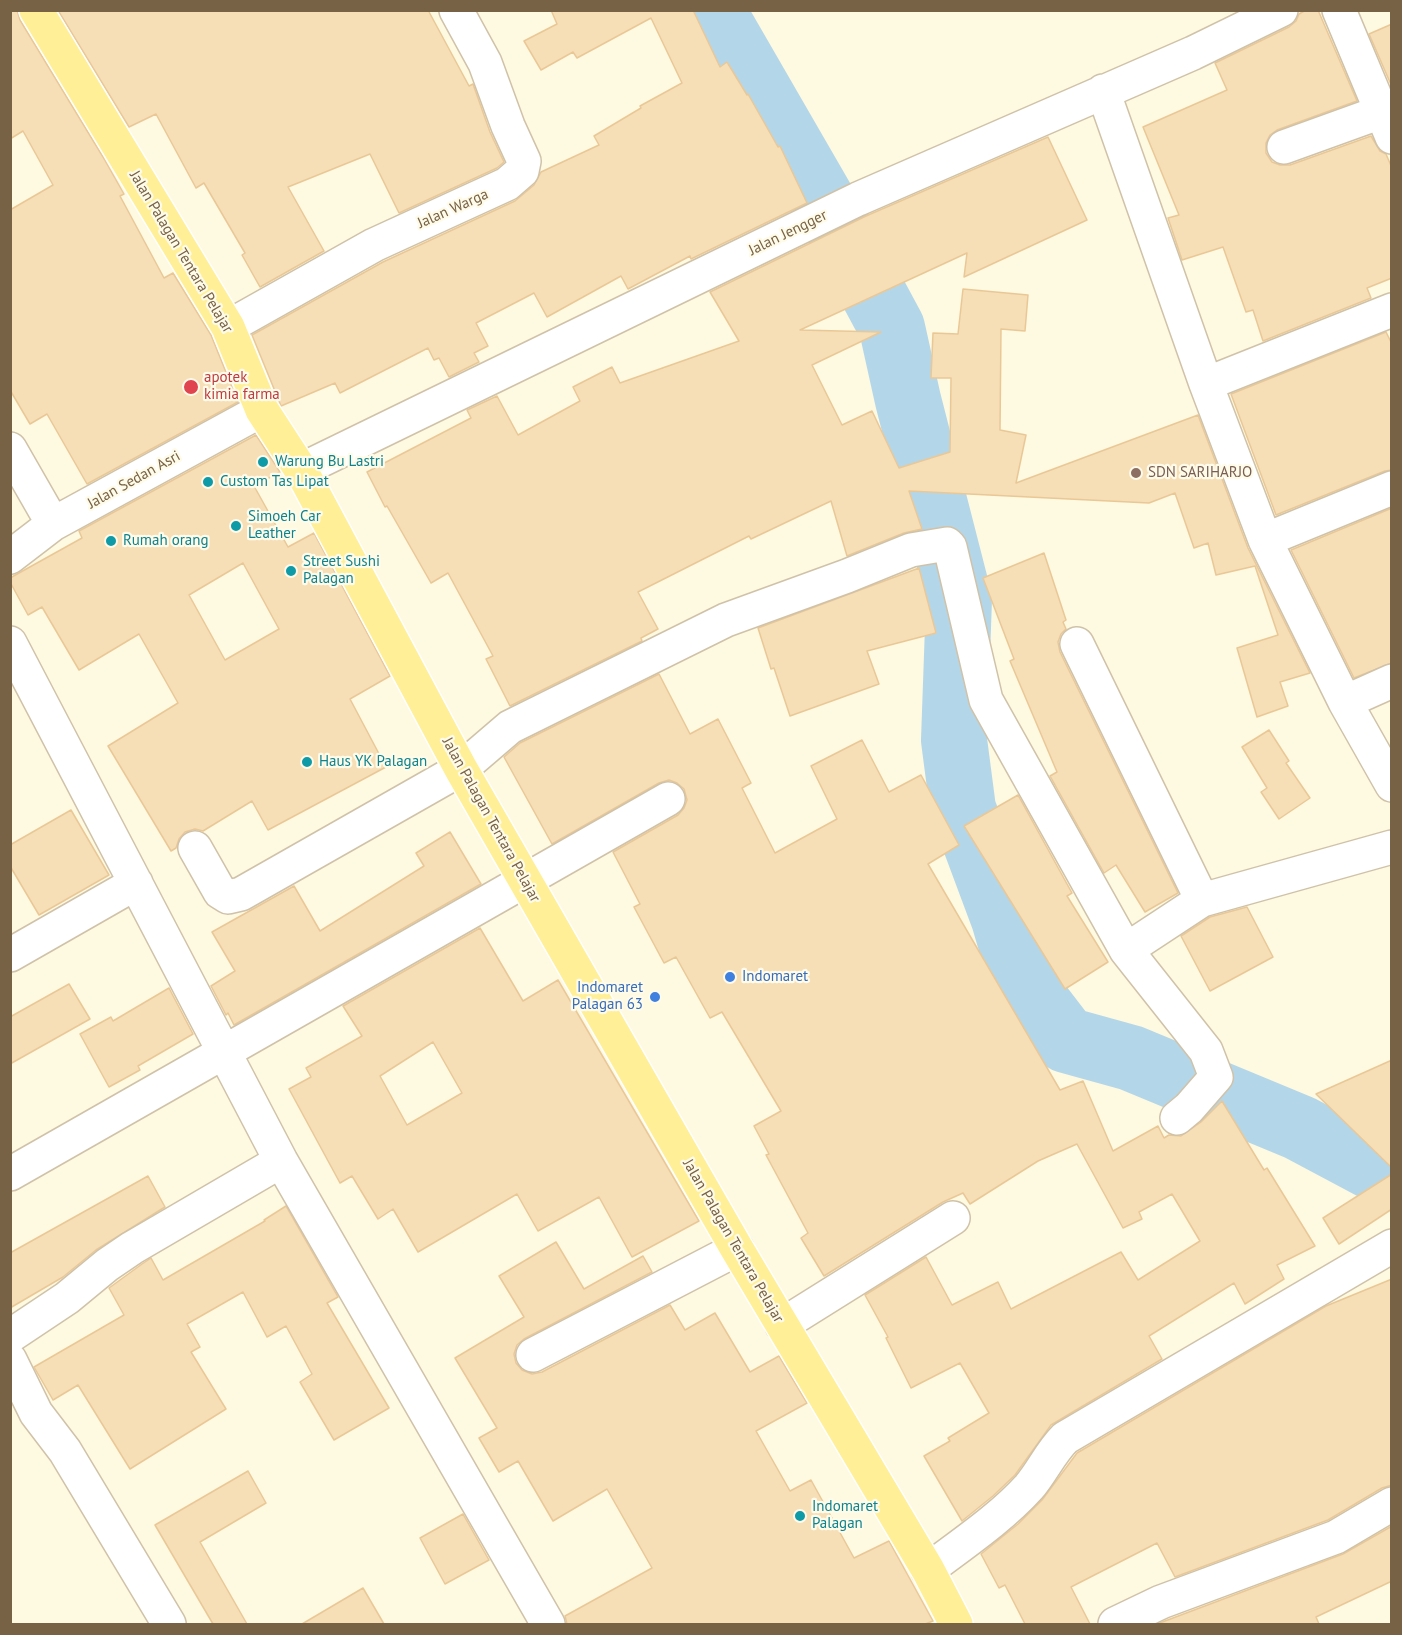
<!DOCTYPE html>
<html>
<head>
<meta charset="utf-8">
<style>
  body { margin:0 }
  #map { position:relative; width:1402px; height:1635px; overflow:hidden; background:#fef9e1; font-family:"PT Sans",sans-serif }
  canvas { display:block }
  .frame { position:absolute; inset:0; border:12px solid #776246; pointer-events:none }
</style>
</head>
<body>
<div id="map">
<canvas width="1402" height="1635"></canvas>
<div class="frame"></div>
</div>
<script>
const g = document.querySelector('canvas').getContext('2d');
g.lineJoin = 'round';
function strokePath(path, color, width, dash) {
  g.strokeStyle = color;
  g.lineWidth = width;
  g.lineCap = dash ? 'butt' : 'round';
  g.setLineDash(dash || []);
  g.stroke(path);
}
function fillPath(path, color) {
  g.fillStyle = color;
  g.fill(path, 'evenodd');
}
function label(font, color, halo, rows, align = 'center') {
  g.font = font + ' "PT Sans",sans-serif';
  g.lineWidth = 4.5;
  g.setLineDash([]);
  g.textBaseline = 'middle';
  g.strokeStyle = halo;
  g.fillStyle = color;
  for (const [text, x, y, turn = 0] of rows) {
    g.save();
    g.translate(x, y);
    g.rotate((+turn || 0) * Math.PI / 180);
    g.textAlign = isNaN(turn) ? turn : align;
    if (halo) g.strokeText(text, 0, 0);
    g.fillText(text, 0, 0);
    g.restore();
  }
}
const river = new Path2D(`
  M712,10L842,235L892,328L908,400L959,599L954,740L963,809L1004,919L1023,984L1066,1040L1131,1058L1300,1128L1392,1177`);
const building = new Path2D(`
  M10,10H17L20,20L103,157L124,194L120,196L164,278L173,273L211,335L238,402L87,484L47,414L30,424L10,390V210L53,185L23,131L10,139Z
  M61,10H428L469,86L473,84L490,132L504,162L497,168L399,213L370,154L288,187L324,251L260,287L242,255L245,253L204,183L196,188L156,114L129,127L59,12Z
  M551,10H693L720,67L727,62L747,95L748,94L778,147L780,146L807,203L691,259L690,256L628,289L621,276L547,317L534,293L476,323L488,346L474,353L479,362L449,377L439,358L434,360L428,348L340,393L335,383L281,406L252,335L383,262L515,201L534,185L541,172L599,145L594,136L641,108L640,106L682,83L651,18L577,58L573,52L541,70L524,41L557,24Z
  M1306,10H1318L1357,101L1277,130L1270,135L1266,143V153L1272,162L1280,165H1290L1371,136L1380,151L1386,154L1392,168V278L1367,288L1371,298L1263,341L1253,310L1246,312L1223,247L1182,260L1168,218L1179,215L1143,127L1227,90L1215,63L1289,27L1296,21L1299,14Z
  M1392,24V87L1369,34Z
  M1048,137L1087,220L964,277L967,253L800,330L881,332L812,365L842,425L872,411L899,468L950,452L951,378H931L933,333L958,334L963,289L1028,295L1025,331L1001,329L1000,430L1026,435L1016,483L1198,415L1248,548L1310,673L1280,682L1288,706L1257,717L1237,648L1278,635L1255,566L1216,575L1208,543L1194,548L1175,493L1149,503L909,491L922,529L904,533L847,556L831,501L751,539L749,536L638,592L658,629L641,638L642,641L510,706L486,659L493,656L448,573L431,583L387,506L385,507L367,472L471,418L467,410L497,396L518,435L580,401L573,387L612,367L620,383L739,341L710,292L866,216Z
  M1386,332L1392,344V470L1385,471L1276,515L1231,394Z
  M256,435L280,472L254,486L288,547L314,533L390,676L350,699L386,767L268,830L252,801L203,831L195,829L185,832L179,839L176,848L171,851L108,746L178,703L139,634L79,670L42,607L28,615L10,582V578L82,538L79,531ZM243,563L279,629L225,660L189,595Z
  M1392,508V663L1354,678L1291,550Z
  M1044,553L1066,620L1063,622L1066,629L1061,634L1058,642L1060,652L1178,893L1145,912L1116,865L1104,873L1050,776L1057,772L1010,661L1014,659L983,578Z
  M919,568L936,633L867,651L879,684L790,716L774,668L771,669L758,628Z
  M659,674L690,734L718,719L751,783L742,788L775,853L837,819L811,766L862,740L889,792L921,775L959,845L928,864L1060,1090L1083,1081L1113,1151L1158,1126L1164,1138L1169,1135L1181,1136L1201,1122L1222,1101L1264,1170L1267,1168L1315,1246L1277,1265L1284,1279L1245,1304L1234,1283L1149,1336L1162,1359L1051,1425L1015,1475L993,1496L962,1521L924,1456L950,1441L948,1438L989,1413L960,1363L911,1388L886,1338L888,1337L865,1295L926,1257L952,1305L998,1282L1011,1309L1121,1252L1138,1280L1200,1241L1172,1194L1139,1212L1142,1219L1123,1228L1077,1144L1038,1161L970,1204L963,1193L943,1202L824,1276L801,1238L808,1233L766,1155L769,1154L754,1126L781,1111L722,1012L710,1018L676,957L664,963L634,907L640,904L613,852L678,815L684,808L687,800L684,789L677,783L669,780L659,783L552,844L504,757L520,743Z
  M1269,730L1289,761L1286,763L1310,798L1279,819L1261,792L1267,788L1242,747Z
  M1018,795L1072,893L1067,896L1108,962L1065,989L964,826Z
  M71,810L109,875L39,915L10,866V845Z
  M450,832L481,884L234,1025L228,1013L226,1015L211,986L235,971L212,932L294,886L320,931L424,866L416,853Z
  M1247,907L1273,957L1210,991L1181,936L1210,917Z
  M480,928L523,1001L558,980L699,1221L632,1257L599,1197L538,1231L517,1194L418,1252L393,1209L378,1219L352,1176L340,1183L289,1089L311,1077L306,1068L362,1036L343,1006ZM433,1042L462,1093L407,1125L380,1076Z
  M69,984L90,1019L10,1064V1017Z
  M169,988L193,1034L138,1066L140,1070L109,1087L80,1034L111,1017L113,1021Z
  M1392,1060V1168L1316,1094Z
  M1392,1174V1209L1339,1244L1323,1218Z
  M148,1176L165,1207L96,1250L63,1277L10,1308V1253Z
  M286,1206L338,1297L327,1303L389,1408L334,1440L300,1382L312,1374L286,1326L267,1337L243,1292L187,1324L200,1347L191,1352L226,1409L130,1469L78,1385L53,1400L34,1367L124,1315L109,1288L142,1264L151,1258L163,1280L265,1221L264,1220Z
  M556,1242L584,1289L643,1256L652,1272L524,1339L517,1345L514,1354L516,1363L522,1370L532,1374L542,1372L670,1305L685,1330L715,1313L750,1372L779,1356L807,1403L756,1431L790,1491L811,1480L854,1558L889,1541L933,1621L925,1624H567L565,1616L652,1568L607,1489L553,1521L518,1461L499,1472L479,1438L497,1428L455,1358L524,1317L499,1276Z
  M1392,1279V1485L1382,1488L1328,1520L1175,1577L1157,1543L1071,1587L1090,1624H1025L1005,1585L999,1588L981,1554L1018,1524L1042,1500L1077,1453L1326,1306Z
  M248,1471L266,1503L200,1542L247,1624H213L155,1525Z
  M463,1514L489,1560L445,1584L420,1538Z
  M1392,1526V1581L1316,1617L1319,1624H1157L1343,1554Z
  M363,1588L384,1624H302Z`);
const minor = new Path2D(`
  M1339,10L1392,137
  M1103,91L1206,384L1265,540L1345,702L1392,785
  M1284,147L1381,112
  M228,327L374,245L507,184L522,171L524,161L508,126L485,63L456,10
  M1206,384L1392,310
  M10,449L53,524
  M301,470L858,199L1193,53L1281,10
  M1265,540L1392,488
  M10,557L53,524L262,410
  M10,643L281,1161L548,1624
  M1077,644L1202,900
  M1345,702L1392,681
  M195,848L220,892L228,897L241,894L461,769L510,727L726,620L847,576L911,550L947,544L950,547L986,700L1126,950L1206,1051L1216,1077L1189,1108L1177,1118
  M1126,950L1202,900L1392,847
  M10,955L136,883
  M10,1174L668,799
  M782,1325L953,1218
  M10,1336L67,1298L107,1265L132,1248L281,1161
  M533,1355L737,1249
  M10,1360L36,1413L65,1451L169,1624
  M928,1570C962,1544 1000,1519 1029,1487C1042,1472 1050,1453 1065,1438L1392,1246
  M1115,1624L1161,1602L1336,1537L1392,1504`);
const major = new Path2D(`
  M36,10L228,327L262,410L301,470L461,769L737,1249L928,1570L956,1624`);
const markers = [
  [191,387,8,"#e0444e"],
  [263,462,6,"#0f9aa8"],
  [1136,473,6,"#8d6e63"],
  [208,482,6,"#0f9aa8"],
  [236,526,6,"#0f9aa8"],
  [111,541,6,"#0f9aa8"],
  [291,571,6,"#0f9aa8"],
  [307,762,6,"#0f9aa8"],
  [730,977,6,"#3f7fe0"],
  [655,997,6,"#3f7fe0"],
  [800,1516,6,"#0f9aa8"]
];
const streetNames = [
  ["Jalan Warga",453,209,-24],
  ["Jalan Jengger",788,233,-26],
  ["Jalan Palagan Tentara Pelajar",181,252,59],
  ["Jalan Sedan Asri",134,480,-29],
  ["Jalan Palagan Tentara Pelajar",491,820,61],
  ["Jalan Palagan Tentara Pelajar",733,1241,60]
];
const healthNames = [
  ["apotek",204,378],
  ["kimia farma",204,395]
];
const cultureNames = [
  ["Warung Bu Lastri",275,462],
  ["Custom Tas Lipat",220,482],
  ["Simoeh Car",248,517],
  ["Leather",248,534],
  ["Rumah orang",123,541],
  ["Street Sushi",303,562],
  ["Palagan",303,579],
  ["Haus YK Palagan",319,762],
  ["Indomaret",812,1507],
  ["Palagan",812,1524]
];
const educationNames = [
  ["SDN SARIHARJO",1148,473]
];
const shopNames = [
  ["Indomaret",742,977],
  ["Indomaret",643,988,"right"],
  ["Palagan 63",643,1005,"right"]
];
strokePath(river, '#b4d6e9', 66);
fillPath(building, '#f6deb7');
strokePath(building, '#eac896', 1.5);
strokePath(minor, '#d0c2a8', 36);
strokePath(major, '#fff', 36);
strokePath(minor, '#fff', 33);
strokePath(major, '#ffef97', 33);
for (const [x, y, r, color] of markers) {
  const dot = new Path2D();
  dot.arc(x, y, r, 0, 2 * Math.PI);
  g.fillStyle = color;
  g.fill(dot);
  strokePath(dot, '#fffbe9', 2);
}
label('15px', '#776246', '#fffbe9', streetNames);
label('15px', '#be3a42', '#fffbe9', healthNames, 'left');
label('15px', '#0d838f', '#fffbe9', cultureNames, 'left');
label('15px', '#785e54', '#fffbe9', educationNames, 'left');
label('15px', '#366cbe', '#fffbe9', shopNames, 'left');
</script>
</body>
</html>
